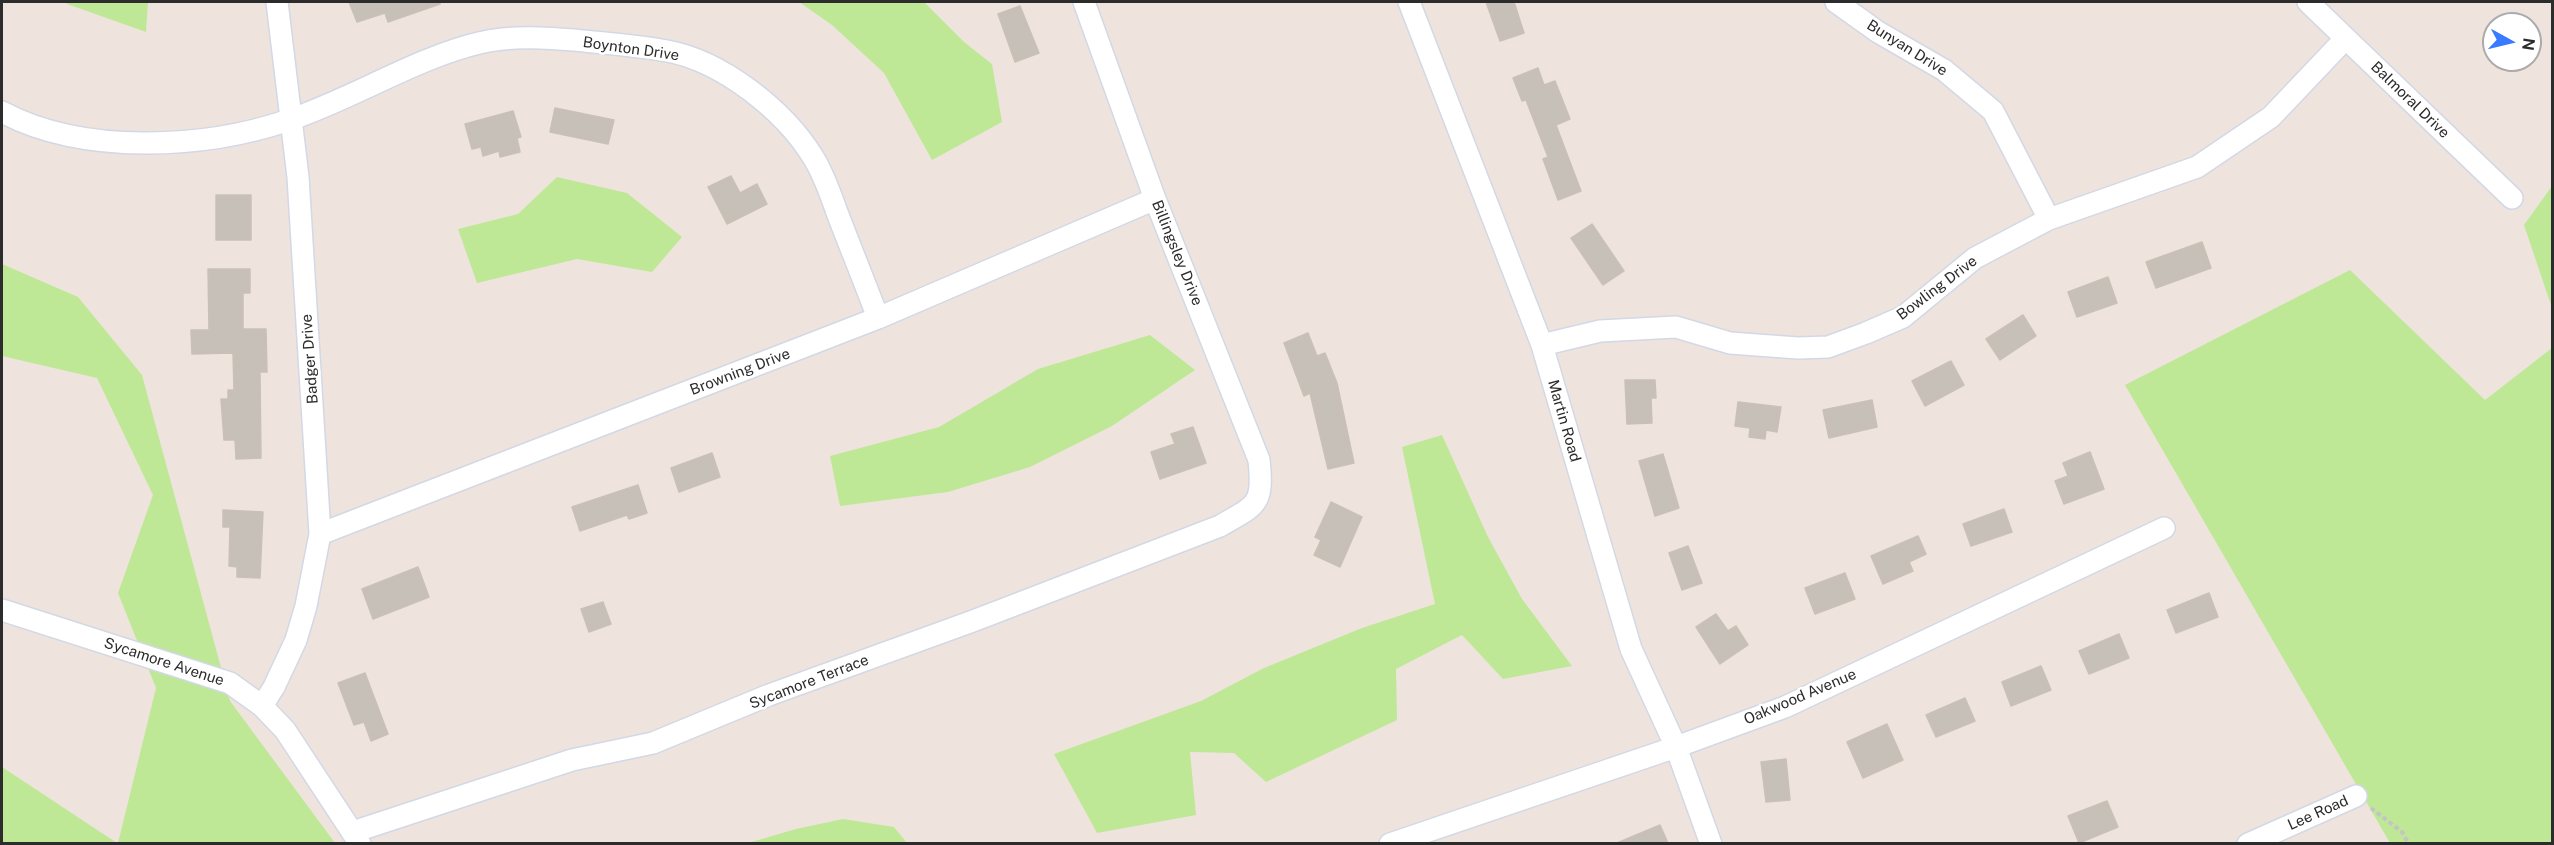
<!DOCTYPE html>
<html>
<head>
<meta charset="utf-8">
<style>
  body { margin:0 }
  #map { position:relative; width:2554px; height:845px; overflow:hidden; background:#eee4dd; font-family:"Public Sans",sans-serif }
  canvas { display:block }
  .frame { position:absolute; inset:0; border:3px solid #2c2c2c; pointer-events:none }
  .north { position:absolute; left:2482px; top:12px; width:60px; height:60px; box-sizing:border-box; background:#fff; border:2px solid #ababab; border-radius:50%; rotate:98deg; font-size:16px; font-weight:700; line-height:24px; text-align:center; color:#2c2c2c }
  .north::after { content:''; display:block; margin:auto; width:21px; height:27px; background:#397aff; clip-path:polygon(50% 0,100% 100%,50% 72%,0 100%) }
</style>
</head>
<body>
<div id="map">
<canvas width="2554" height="845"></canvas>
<div class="frame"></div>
<div class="north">N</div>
</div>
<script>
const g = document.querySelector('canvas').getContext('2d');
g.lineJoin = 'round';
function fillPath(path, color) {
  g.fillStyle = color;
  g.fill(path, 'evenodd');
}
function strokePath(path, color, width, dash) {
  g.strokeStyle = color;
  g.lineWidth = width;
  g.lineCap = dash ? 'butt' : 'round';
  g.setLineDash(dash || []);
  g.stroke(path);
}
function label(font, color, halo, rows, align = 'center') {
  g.font = font + ' "Public Sans",sans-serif';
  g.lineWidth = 5;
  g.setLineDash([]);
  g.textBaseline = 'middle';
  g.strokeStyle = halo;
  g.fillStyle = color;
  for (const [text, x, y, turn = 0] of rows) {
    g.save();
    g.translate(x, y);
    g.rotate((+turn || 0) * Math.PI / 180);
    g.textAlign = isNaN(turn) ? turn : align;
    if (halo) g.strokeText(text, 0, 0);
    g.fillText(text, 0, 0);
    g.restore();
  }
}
const green = new Path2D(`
  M67,2H148L146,32L67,4Z
  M799,2H924L964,42L992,64L1002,122L932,160L884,73L832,25Z
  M557,177L627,193L682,237L652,272L577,259L477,283L458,229L518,214Z
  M2552,186V308L2524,225Z
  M2,264L78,297L142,375L230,701L335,843H118L156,688L118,593L153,495L97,378L2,356Z
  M2350,270L2485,400L2552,348V843H2390L2125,385Z
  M1150,335L1195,370L1112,426L1030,467L948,492L840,506L830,456L939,427L1038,369Z
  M1442,435L1488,537L1522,599L1572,666L1503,679L1462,635L1396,669L1397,720L1266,782L1234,753L1190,752L1196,815L1097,833L1054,754L1201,701L1264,668L1362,628L1435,604L1402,447Z
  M2,767L117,843H2Z
  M843,819L894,827L907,843H748L796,829Z`);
const building = new Path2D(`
  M349,2H440V4L388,22L385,13L357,22Z
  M1486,2H1514L1524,33L1500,41Z
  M1020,6L1039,53L1015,62L998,14Z
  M1538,68L1544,85L1555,81L1570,119L1556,125L1581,191L1558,200L1543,159L1548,157L1526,100L1522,101L1513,78Z
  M555,108L614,120L608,144L550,132Z
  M513,111L521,137L517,138L520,152L500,157L499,151L483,156L481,147L472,149L465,124Z
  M731,176L740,193L757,184L767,204L727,224L708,187Z
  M216,195H251V240H216Z
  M1592,224L1624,271L1603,285L1571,238Z
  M2202,242L2211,268L2156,288L2146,262Z
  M208,269H250V293H243V329H266L267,372H260L261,458L236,459L235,440H224L221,399H228V390H234L233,353L192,354L191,330H209Z
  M2108,277L2117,303L2077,317L2068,292Z
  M2023,315L2036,336L2000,360L1986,339Z
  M1308,333L1317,356L1325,353L1337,383L1354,463L1328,469L1310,393L1304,396L1284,343Z
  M1951,361L1964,385L1925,406L1912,381Z
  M1625,380H1655L1656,398H1651L1652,423L1627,424Z
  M1872,400L1877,427L1829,438L1823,410Z
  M1738,402L1781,407L1777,432L1766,430L1765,439L1749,437L1750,428L1735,426Z
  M1193,427L1206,463L1160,479L1151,452L1175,444L1171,434Z
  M2090,452L2104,489L2064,504L2055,481L2068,476L2063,463Z
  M712,453L720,477L679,492L671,468Z
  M1663,454L1679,508L1655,516L1639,461Z
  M638,485L647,513L629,519L627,515L580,531L572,507Z
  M1331,502L1362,517L1340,567L1314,555L1321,540L1315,537Z
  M2004,509L2012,532L1971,546L1963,524Z
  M223,510L263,512L260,578L237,577V567L229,566L230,527H223Z
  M1918,536L1926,554L1909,562L1913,571L1883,584L1871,556Z
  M1688,546L1702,583L1682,590L1669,553Z
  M418,567L429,597L373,619L362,589Z
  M1845,573L1855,599L1815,614L1805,588Z
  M2209,593L2218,617L2176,633L2167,610Z
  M603,602L611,624L589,632L581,609Z
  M1716,614L1728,631L1736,626L1748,645L1720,664L1696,627Z
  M2119,634L2129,658L2089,674L2079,651Z
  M2041,666L2051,690L2011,706L2002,682Z
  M365,673L388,734L371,741L364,722L354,725L338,683Z
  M1965,698L1975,721L1936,737L1926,715Z
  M1887,724L1903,760L1863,778L1847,742Z
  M1786,759L1790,800L1766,802L1761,762Z
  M2107,801L2118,827L2079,843L2068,816Z
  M1660,825L1668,843H1617Z`);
const path = new Path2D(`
  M2371,808L2402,832L2409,844`);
const minor = new Path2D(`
  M1409,2L1542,345L1631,649L1676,747L1711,844
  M1836,2L1878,32L1944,70L1993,111L2049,219
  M2308,2L2512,198
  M2,112C83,155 204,149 289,120C352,99 416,58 479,43C514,35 548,38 584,41C611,44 640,46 667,51C722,61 784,110 813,157C824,174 831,196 838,215C851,249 865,283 878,318
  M1542,345L1600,331L1676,327L1730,343L1798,348L1828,347L1866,333L1903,317L1975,258L2049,219L2197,167L2271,117L2345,39
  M320,534L878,318L1155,199
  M2,610L230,683L262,706L285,730L360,844
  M262,706L274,687L296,640L306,606L320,534L298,177L277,2
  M353,832L572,760L653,743L769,695L973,621L1220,526C1256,505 1264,506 1259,460L1155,199L1084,2
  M1390,844L1676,747L1785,707L2164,528
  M2248,844L2356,796`);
const streetNames = [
  ["Bunyan Drive",1907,48,32],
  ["Boynton Drive",631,49,8],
  ["Balmoral Drive",2410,100,44],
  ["Billingsley Drive",1177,253,68],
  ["Bowling Drive",1937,288,-37],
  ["Badger Drive",310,359,-94],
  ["Browning Drive",740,372,-21],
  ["Martin Road",1564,421,74],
  ["Sycamore Avenue",164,662,18],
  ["Sycamore Terrace",809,682,-21],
  ["Oakwood Avenue",1800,697,-23],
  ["Lee Road",2318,813,-24]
];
fillPath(green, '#bee896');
fillPath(building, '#c6c0b8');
strokePath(building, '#cac0b6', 1.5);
strokePath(minor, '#d2d8e5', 24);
strokePath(path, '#c4c4c4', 4, [4.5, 3]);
strokePath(minor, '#fff', 21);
label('15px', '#2c2c2c', '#fff', streetNames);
</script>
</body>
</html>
